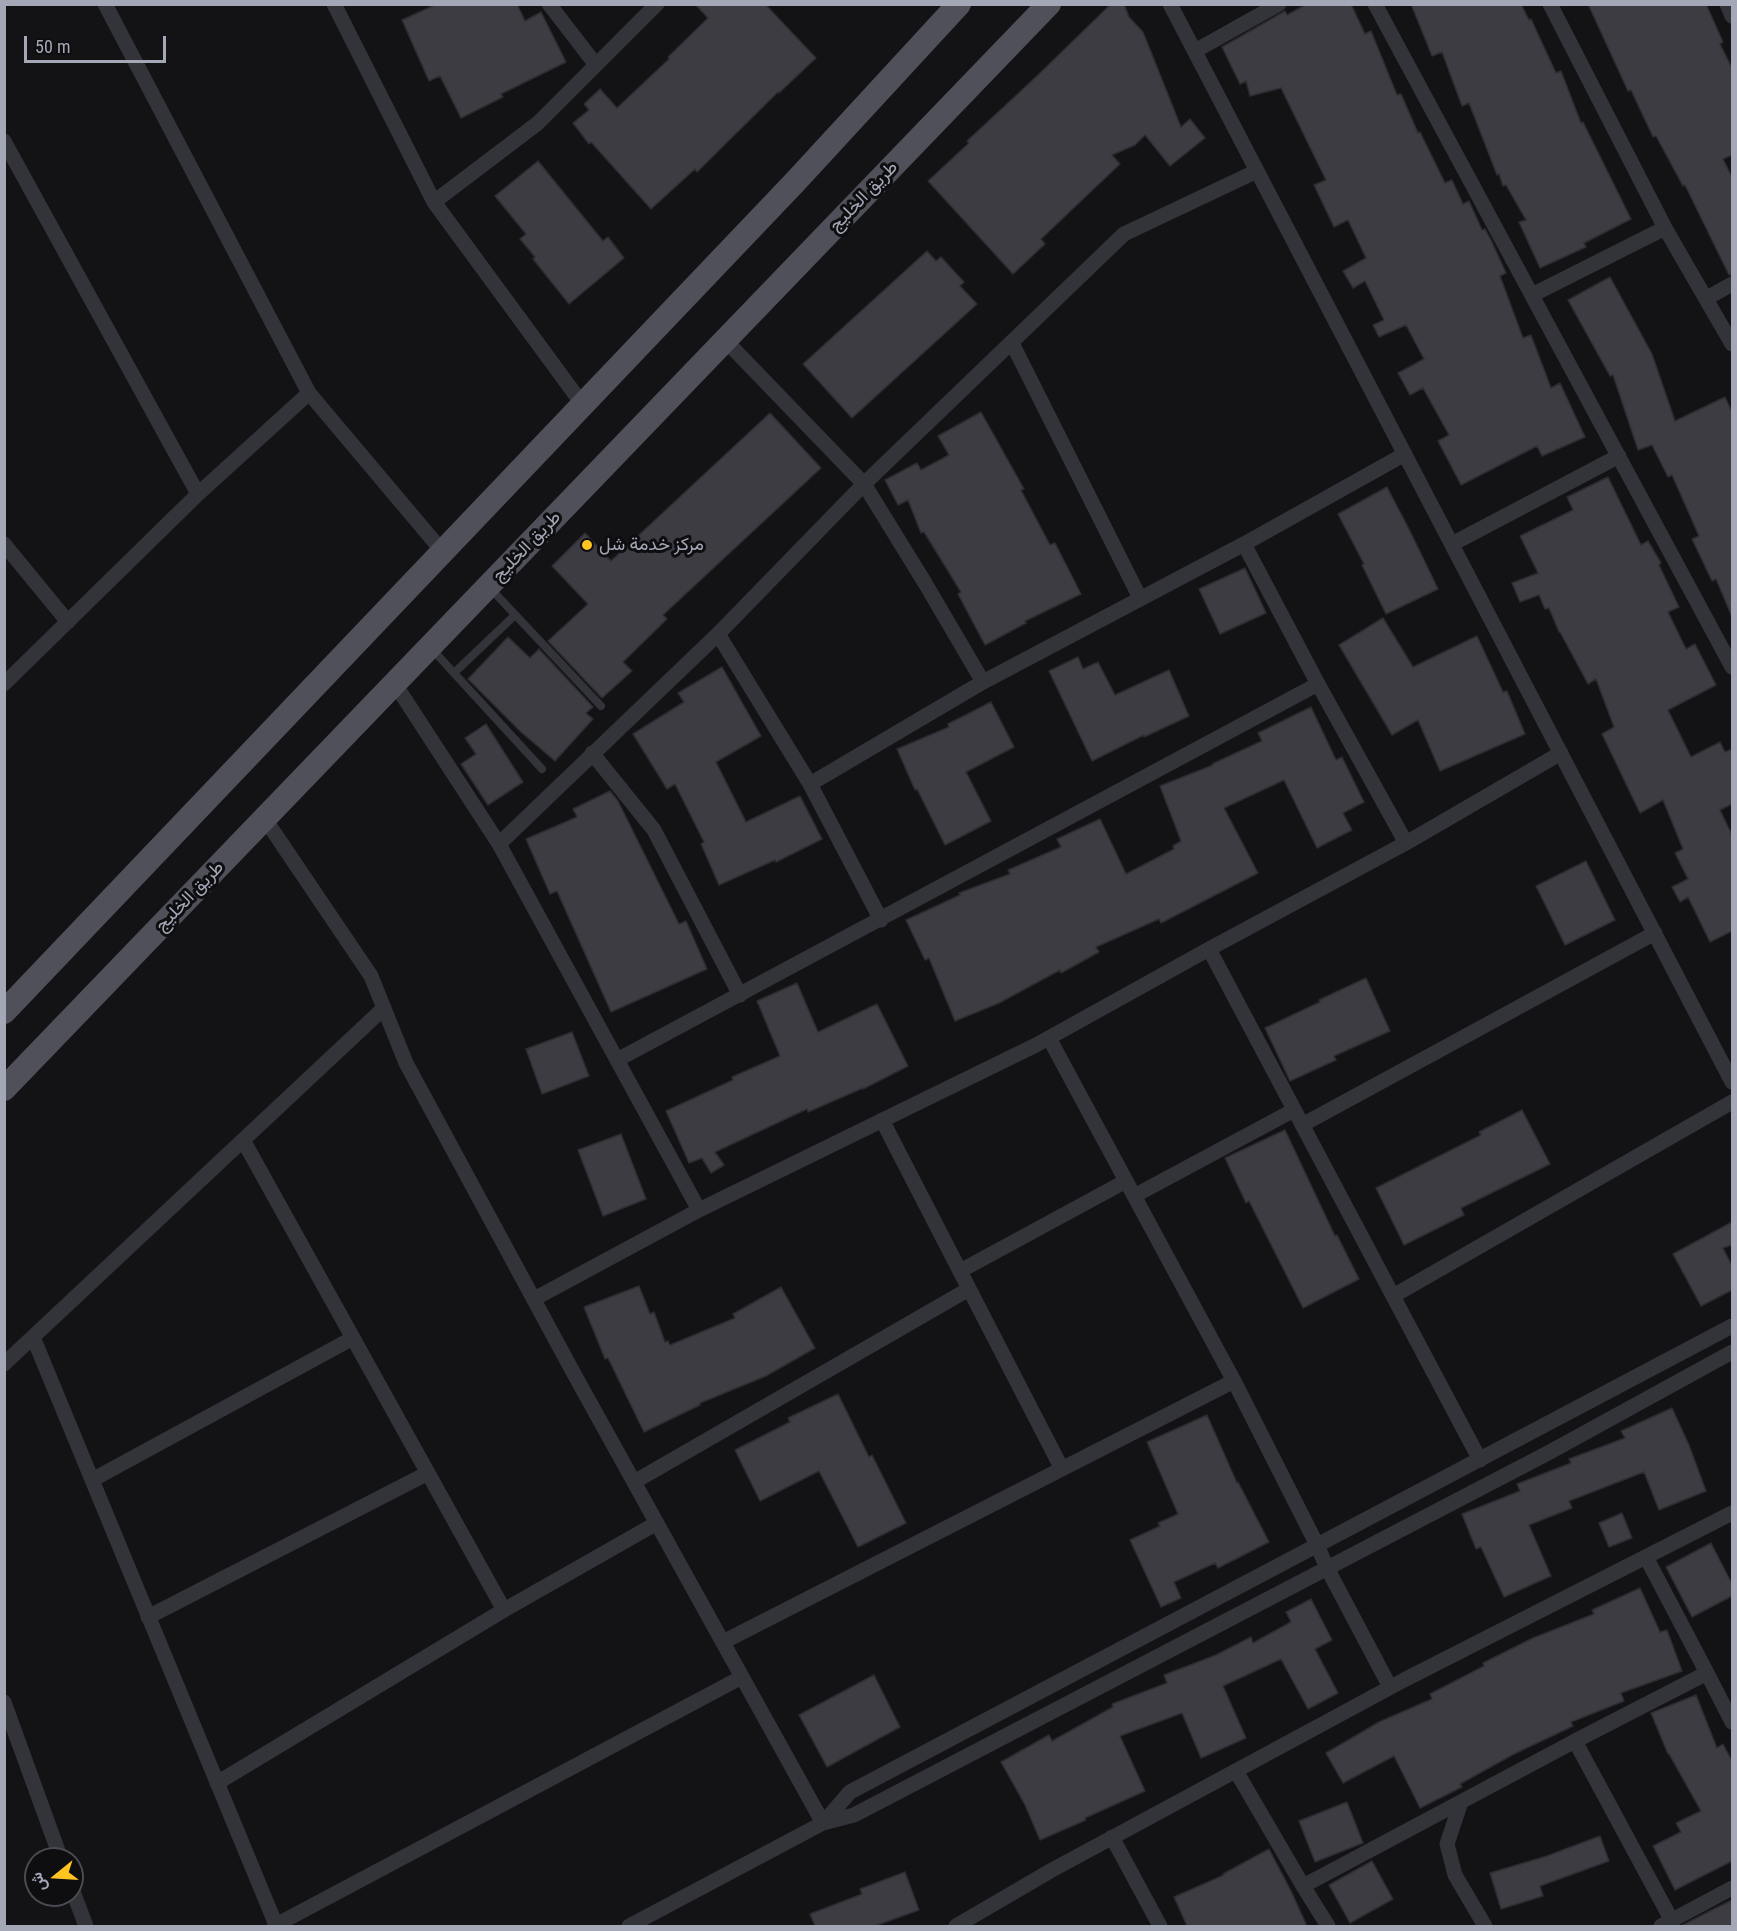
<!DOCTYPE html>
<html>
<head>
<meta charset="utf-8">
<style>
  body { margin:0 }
  #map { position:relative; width:1737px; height:1931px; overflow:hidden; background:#131315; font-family:"Roboto Condensed",Vazirmatn,sans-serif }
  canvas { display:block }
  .frame { position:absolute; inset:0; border:6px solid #a3a7b6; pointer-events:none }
  .north { position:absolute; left:24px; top:1847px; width:60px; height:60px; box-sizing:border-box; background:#0e0e10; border:2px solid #4a4b52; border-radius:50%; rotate:252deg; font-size:16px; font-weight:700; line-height:24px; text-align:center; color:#a3a7b6 }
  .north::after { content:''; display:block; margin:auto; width:21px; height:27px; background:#ffc420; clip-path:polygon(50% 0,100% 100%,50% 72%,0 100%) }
  .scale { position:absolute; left:24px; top:36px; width:142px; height:27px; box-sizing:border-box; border:3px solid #a3a7b6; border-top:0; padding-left:8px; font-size:18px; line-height:21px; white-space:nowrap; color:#a3a7b6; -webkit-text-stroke:4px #0e0e10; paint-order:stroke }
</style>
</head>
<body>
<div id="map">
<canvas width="1737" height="1931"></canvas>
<div class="frame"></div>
<div class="north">ش</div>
<div class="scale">50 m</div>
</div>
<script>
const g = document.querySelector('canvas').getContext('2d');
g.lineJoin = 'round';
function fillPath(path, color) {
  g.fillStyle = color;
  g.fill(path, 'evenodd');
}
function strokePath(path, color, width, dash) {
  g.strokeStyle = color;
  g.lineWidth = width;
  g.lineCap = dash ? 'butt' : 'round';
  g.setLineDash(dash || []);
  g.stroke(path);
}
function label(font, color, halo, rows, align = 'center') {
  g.font = font + ' "Roboto Condensed",Vazirmatn,sans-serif';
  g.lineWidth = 6;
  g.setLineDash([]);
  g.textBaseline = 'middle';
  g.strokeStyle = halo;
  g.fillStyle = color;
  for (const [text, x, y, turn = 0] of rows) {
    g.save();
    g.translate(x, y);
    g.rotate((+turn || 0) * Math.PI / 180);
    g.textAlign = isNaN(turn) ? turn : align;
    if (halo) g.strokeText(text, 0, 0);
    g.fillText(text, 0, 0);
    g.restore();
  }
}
const building = new Path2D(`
  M437,4H517L525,21L541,12L566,62L501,94L503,97L461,118L440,76L429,81L402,20Z
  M695,4H765L816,58L779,93L778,92L697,172L695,169L651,209L591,142L589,144L573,123L589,110L584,104L600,89L617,108L669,59L668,57L708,18Z
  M1111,4H1124L1129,17L1143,32L1181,127L1190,119L1205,138L1170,166L1145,135L1135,145L1112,155L1120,164L1041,239L1045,244L1013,274L928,181L969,143L967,141L1038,75Z
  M1307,4H1351L1365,34L1371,31L1397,95L1401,94L1418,133L1420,132L1445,183L1452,180L1463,204L1469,201L1482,230L1485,229L1491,240L1506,273L1500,276L1523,338L1531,335L1551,388L1560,383L1585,437L1542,456L1537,446L1461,485L1438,441L1449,435L1423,388L1410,395L1398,373L1424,359L1406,325L1379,337L1373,325L1384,320L1365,281L1353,288L1343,271L1366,258L1348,220L1334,227L1314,185L1326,180L1281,88L1250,96L1246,81L1240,84L1222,47L1285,11L1287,15Z
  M1411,4H1521L1529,20L1531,19L1556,73L1561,71L1581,123L1583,122L1631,219L1584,243L1586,247L1540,268L1519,222L1526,220L1506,185L1503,186L1499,174L1497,175L1469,103L1462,106L1442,52L1432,56Z
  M1588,4H1706L1723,42L1720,44L1732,68V155L1723,159L1732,177V274L1729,275L1685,185L1683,186L1656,136L1653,137L1631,90L1628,91Z
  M538,161L603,241L608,237L624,258L569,304L533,259L535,257L520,239L526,234L495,196Z
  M927,251L936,261L941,257L964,282L960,286L977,304L852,418L803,364Z
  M1610,277L1652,354L1675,421L1725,397L1732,412V617L1716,579L1712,581L1692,539L1699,536L1672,475L1668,477L1652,445L1638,450L1613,375L1610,376L1568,300Z
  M981,412L1024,489L1021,490L1050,545L1055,543L1081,594L1025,621L1026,623L985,645L958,594L961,592L924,532L921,533L908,500L898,505L885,480L917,463L921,470L949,455L938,436Z
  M770,413L821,468L663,615L667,619L623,662L632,671L602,698L548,641L588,604L552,566L585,533L611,561Z
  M1608,477L1641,545L1648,541L1661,563L1659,565L1679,607L1668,612L1686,649L1695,644L1716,685L1668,710L1691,757L1720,742L1725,752L1732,749V804L1720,810L1732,835V931L1710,942L1688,897L1680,902L1672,887L1688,879L1675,853L1683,849L1663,800L1640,813L1602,734L1614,727L1596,679L1588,684L1560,632H1559L1549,608L1545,609L1539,595L1520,602L1512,583L1538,573L1520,536L1573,510L1567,497Z
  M1387,487L1410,531L1438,589L1386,614L1362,565L1364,564L1338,514Z
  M1245,568L1266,613L1220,634L1199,589Z
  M1383,618L1413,667L1477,636L1503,692L1507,691L1525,734L1440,771L1418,720L1392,735L1339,645Z
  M508,637L530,658L539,649L593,707L586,713L593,719L555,761L521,732L468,679Z
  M1078,657L1083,669L1098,662L1115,695L1169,670L1189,716L1144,737V735L1092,761L1049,671Z
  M722,667L761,736L716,762L746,822L800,796L822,839L776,862L775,860L719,885L701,844L704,842L675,784L667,789L633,734L684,702L678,693Z
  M991,702L1014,747L966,772L991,821L945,845L917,789L915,790L897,749L949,727L948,724Z
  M1311,707L1336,760L1342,757L1364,802L1343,813L1352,830L1317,848L1284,780L1224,808L1258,873L1161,923L1159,919L1096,947L1099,952L1061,973L1060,970L999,1003L955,1021L929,958L925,960L906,920L960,895L959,893L1010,874L1008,870L1061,847L1057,839L1100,819L1126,874L1174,849L1173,846L1181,841L1160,786L1213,765L1212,764L1262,741L1258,733Z
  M486,724L523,782L488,805L461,764L476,754L465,738Z
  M610,791L618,801L679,924L686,921L707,969L611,1012L557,891L550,894L526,839L577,817L573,809Z
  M1586,861L1615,920L1565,945L1536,886Z
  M1366,978L1390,1031L1334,1056L1336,1060L1290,1081L1265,1028L1320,1002L1319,1000Z
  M797,983L818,1032L877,1004L908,1066L863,1089V1088L808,1112L807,1109L715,1152L724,1165L711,1173L702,1158L689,1163L666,1111L733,1080L732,1077L780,1056L757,1001Z
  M572,1032L589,1076L542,1094L526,1049Z
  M1522,1110L1550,1164L1461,1208L1464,1215L1404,1245L1376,1188L1481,1135L1479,1132Z
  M1285,1130L1335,1236L1337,1235L1359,1279L1303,1308L1249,1201L1246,1203L1225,1158Z
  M621,1134L646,1199L603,1216L578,1150Z
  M1732,1222V1245L1723,1248L1732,1266V1290L1701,1306L1673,1254Z
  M639,1286L650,1314L654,1312L665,1342L668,1341L670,1345L735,1318L733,1314L781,1287L815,1348L766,1376L700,1403V1405L644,1432L608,1358L605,1359L584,1307Z
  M838,1394L869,1457L872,1455L906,1523L858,1547L819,1471L760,1501L735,1450L790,1422L788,1418Z
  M1672,1408L1689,1445L1706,1491L1659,1510L1644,1472L1569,1501L1572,1508L1529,1525L1551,1576L1504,1597L1481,1547L1476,1549L1462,1514L1520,1491L1517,1484L1571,1463L1569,1459L1625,1438L1621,1431Z
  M1207,1415L1237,1483L1238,1482L1269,1542L1218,1568L1215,1563L1174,1582L1181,1598L1161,1607L1130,1540L1160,1526L1158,1523L1178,1514L1147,1442Z
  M1622,1513L1632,1538L1609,1547L1599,1523Z
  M1711,1543L1732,1584V1596L1692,1617L1666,1567Z
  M1640,1588L1660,1632L1667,1630L1682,1671L1621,1693L1624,1701L1571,1722L1573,1726L1514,1754L1460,1784L1462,1787L1420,1808L1394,1756L1343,1783L1326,1753L1379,1722L1432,1699L1430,1694L1484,1666L1483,1663L1533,1638L1594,1614L1592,1610Z
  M1311,1599L1332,1640L1315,1649L1338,1693L1308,1709L1281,1659L1223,1686L1246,1738L1201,1758L1182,1713L1120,1736L1145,1791L1085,1818L1086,1820L1040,1840L1025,1805L1001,1762L1049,1735L1052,1741L1113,1707L1112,1704L1167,1683L1164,1675L1216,1655L1251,1637L1253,1643L1291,1622L1286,1612Z
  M874,1675L900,1727L827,1767L799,1715Z
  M1696,1695L1717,1748L1723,1744L1732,1761V1861L1675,1890L1653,1846L1681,1832L1676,1823L1701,1811L1669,1754H1668L1651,1713Z
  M1347,1802L1363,1843L1315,1862L1299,1821Z
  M1600,1836L1609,1861L1540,1886L1543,1896L1501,1909L1490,1873L1547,1856Z
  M1269,1849L1291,1891L1307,1926H1187L1174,1897L1224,1875L1223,1874Z
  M1372,1861L1393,1899L1350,1923L1329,1885Z
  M905,1872L919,1910L875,1926H815L810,1914L862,1894L860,1889Z
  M1732,1900V1926H1681L1708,1912Z`);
const service = new Path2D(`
  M491,589L601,706
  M431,648L542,769
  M454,673L515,615`);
const minor = new Path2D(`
  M105,4L309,393L443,552
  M334,4L434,202L583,405
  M549,4L596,65
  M1170,4L1732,1082
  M1375,4L1732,667
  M1550,4L1665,228L1732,344
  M1727,4L1732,16
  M1195,51L1279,4
  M4,141L198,494
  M434,202L538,123L657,4
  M1532,295L1665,228
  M1707,298L1732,284
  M725,340L864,484L925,583L983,682
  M1012,343L1140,598
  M4,544L68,622
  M1244,544L1318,684L1406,843
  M1452,544L1619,456
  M718,634L810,784L881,920
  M4,684L198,494L309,393
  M395,684L499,844L699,1210
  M592,753L654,830L740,995
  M810,784L983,682L1244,544L1405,454
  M265,819L371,976L406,1063L573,1372L823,1823
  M499,844L718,634L864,484L1124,234L1257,171
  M1209,949L1480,1460
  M617,1060L1318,684
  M882,1120L1062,1469
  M1302,1125L1655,933
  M243,1140L504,1610
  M1134,1196L1294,1110
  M960,1271L1126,1181
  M1393,1296L1732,1102
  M534,1299L699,1210L1036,1045L1209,949L1406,843L1561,753
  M33,1337L276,1925
  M4,1364L384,1008
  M1234,1381L1317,1545L1327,1568L1390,1687
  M92,1480L353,1338
  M634,1482L969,1289
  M1646,1557L1707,1673
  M148,1617L428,1473
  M723,1642L1234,1381L1049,1038
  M4,1702L61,1859
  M1575,1741L1707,1673L1732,1722
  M1236,1771L1303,1886
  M217,1783L504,1610L657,1523
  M1461,1802L1447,1844L1455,1875L1485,1926
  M823,1823L850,1792L1732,1326
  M1112,1837L1160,1926
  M72,1889L86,1926
  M274,1926L742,1677
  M629,1926L823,1823L854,1815L1548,1453L1732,1352
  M956,1926L1052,1870L1404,1680L1732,1513
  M1328,1926L1303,1886L1575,1741L1672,1921
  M1661,1926L1732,1888`);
const primary = new Path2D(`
  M4,1012L795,182L959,4
  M4,1089L1049,4`);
const markers = [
  [587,545,6,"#ffc420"]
];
const streetNames = [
  ["طريق الخليج",864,197,-46],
  ["طريق الخليج",527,547,-46],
  ["طريق الخليج",190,897,-46]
];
const poiNames = [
  ["مركز خدمة شل",599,545]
];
fillPath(building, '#3c3c42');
strokePath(building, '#2d2c31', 1.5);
strokePath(service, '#33343a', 8);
strokePath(minor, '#33343a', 15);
strokePath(primary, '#4f5059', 24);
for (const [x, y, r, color] of markers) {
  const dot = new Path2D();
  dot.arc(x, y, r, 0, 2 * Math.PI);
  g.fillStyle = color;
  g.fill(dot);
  strokePath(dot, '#0e0e10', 2);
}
label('18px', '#a3a7b6', '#0e0e10', streetNames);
label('18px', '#a3a7b6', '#0e0e10', poiNames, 'left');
</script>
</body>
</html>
